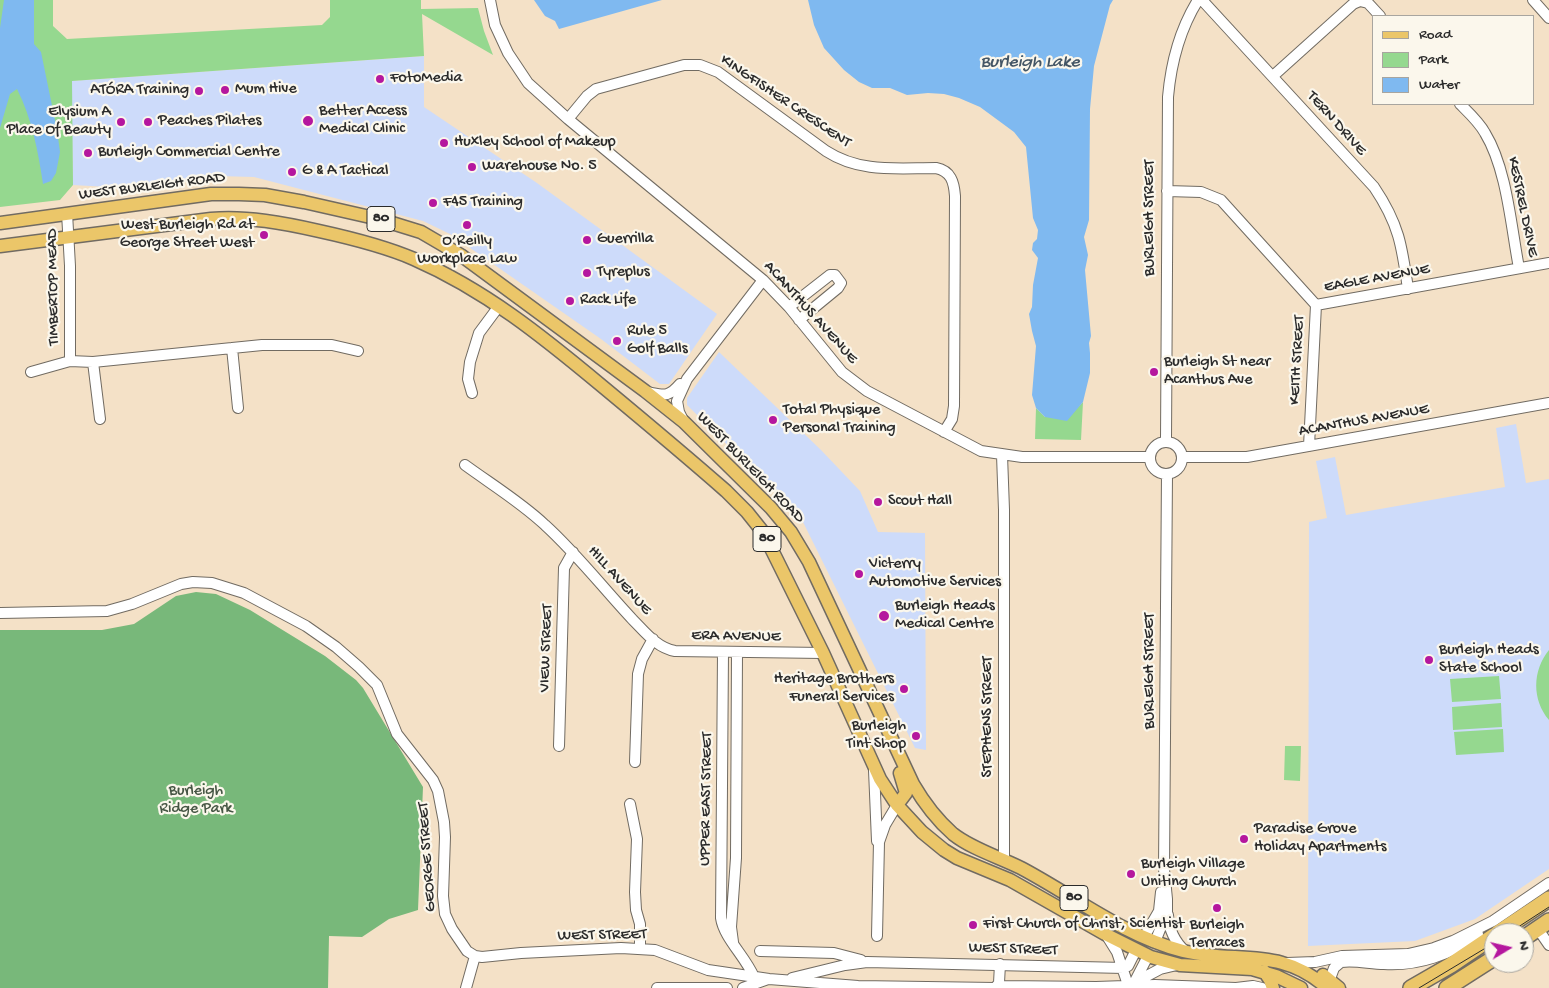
<!DOCTYPE html>
<html>
<head>
<meta charset="utf-8">
<style>
  body { margin:0 }
  #map { position:relative; width:1549px; height:988px; overflow:hidden; background:#f4e1c7; font-family:"Gochi Hand",sans-serif }
  canvas { display:block }
  .legend { position:absolute; left:1372px; top:15px; width:162px; height:90px; box-sizing:border-box; background:#fbf7ec; border:1px solid #a8a59f; margin:0; padding:6px 9px; list-style:none; font-size:15px; color:#2b2b2b }
  .legend li { display:flex; align-items:center; gap:10px; height:25px }
  .legend b { width:25px; border:1px solid #a8a59f }
  .north { position:absolute; left:1484px; top:923px; width:50px; height:50px; box-sizing:border-box; background:#fbf7ec; border:1px solid #a8a59f; border-radius:50%; rotate:81deg; font-size:14px; font-weight:700; line-height:20px; text-align:center; color:#2b2b2b }
  .north::after { content:''; display:block; margin:auto; width:18px; height:22px; background:#b5179e; clip-path:polygon(50% 0,100% 100%,50% 72%,0 100%) }
</style>
</head>
<body>
<div id="map">
<canvas width="1549" height="988"></canvas>
<ul class="legend">
<li><b style="height:6px;background:#ebc669"></b>Road</li>
<li><b style="height:14px;background:#95d88f"></b>Park</li>
<li><b style="height:14px;background:#7fb9f0"></b>Water</li>
</ul>
<div class="north">N</div>
</div>
<script>
const g = document.querySelector('canvas').getContext('2d');
g.lineJoin = 'round';
function fillPath(path, color) {
  g.fillStyle = color;
  g.fill(path, 'evenodd');
}
function strokePath(path, color, width, dash) {
  g.strokeStyle = color;
  g.lineWidth = width;
  g.lineCap = dash ? 'butt' : 'round';
  g.setLineDash(dash || []);
  g.stroke(path);
}
function label(font, color, halo, rows, align = 'center') {
  g.font = font + ' "Gochi Hand",sans-serif';
  g.lineWidth = 4.5;
  g.setLineDash([]);
  g.textBaseline = 'middle';
  g.strokeStyle = halo;
  g.fillStyle = color;
  for (const [text, x, y, turn = 0] of rows) {
    g.save();
    g.translate(x, y);
    g.rotate((+turn || 0) * Math.PI / 180);
    g.textAlign = isNaN(turn) ? turn : align;
    if (halo) g.strokeText(text, 0, 0);
    g.fillText(text, 0, 0);
    g.restore();
  }
}
const built = new Path2D(`
  M424,56V107L537,183L717,314L669,384H660L601,339L450,234L423,221L254,177L217,176L125,188L73,185L71,81Z
  M719,352L821,450L860,491L878,532L925,533L926,750L915,748L801,518L687,405V398Z
  M1516,424L1526,483L1549,479V869L1475,919L1415,941L1308,946L1309,522L1327,518L1316,461L1335,457L1346,515L1505,487L1496,428Z`);
const green = new Path2D(`
  M0,0H53V26L67,39L322,25L330,17V0H421V9L478,8L484,31L493,55L422,14L424,56L72,81L73,185L60,200L0,207Z
  M1083,402L1081,440L1035,439L1036,408L1045,417L1076,409Z
  M1549,650V720C1532,700 1532,671 1549,650Z
  M1499,676L1501,699L1452,702L1450,679Z
  M1501,703L1502,727L1453,730L1452,707Z
  M1503,729L1504,752L1456,755L1454,732Z
  M1285,746H1301L1300,781L1284,780Z`);
const forest = new Path2D(`
  M196,592L216,594L250,610L325,656L356,680L363,688L423,787L418,910L389,919L362,937L329,936L328,988H0V630H102L134,624L176,596Z`);
const water = new Path2D(`
  M4,0H34V44L41,52L57,130L60,152L56,173L51,181L43,184C38,151 32,119 17,89L10,94L0,128V28Z
  M534,0H662L559,29L555,21L545,16Z
  M808,0H1113L1110,5L1094,66L1090,109L1089,220L1084,237L1088,255L1085,270L1091,336L1089,343L1090,353V373L1083,402L1067,421L1045,417L1036,408L1032,395L1036,346L1032,331L1029,314L1032,307L1033,285L1038,258L1032,250L1033,243L1037,239L1038,230L1033,218L1026,147L1014,132L980,107L959,98L944,94L928,93L907,95L890,88H872L859,82L844,70L824,48L814,25Z`);
const minor = new Path2D(`
  M490,0L495,25L508,53L528,83L568,119L763,280L789,307L842,372L867,391L981,451L1022,457H1149
  M1202,0L1374,187C1399,224 1402,246 1408,289
  M1533,0L1549,18
  M1273,76L1353,4L1360,1L1368,3L1380,16
  M1460,104C1469,113 1479,122 1485,133C1507,169 1511,227 1519,268
  M568,119L587,96L596,89L684,65H700L718,72L826,151C860,173 896,168 936,168C951,171 954,182 955,196L954,406L952,419L944,432
  M1167,191L1201,192L1221,200L1316,305L1549,263
  M67,213L70,266V361
  M789,307L830,275H835L841,283L838,288L799,320
  M232,348L238,408
  M93,362L100,419
  M31,372L70,361L93,362L262,345H332L358,351
  M647,392C664,395 668,398 680,384
  M472,393L468,379L470,362L479,333L499,306
  M684,422L679,412L677,401L687,379L763,280
  M1166,441L1168,97C1171,63 1180,29 1198,0
  M1150 458a16 16 0 1 1 32 0a16 16 0 1 1-32 0Z
  M1309,446L1316,305
  M1002,455L1004,510V860
  M1182,457H1247L1549,403
  M465,465C491,484 522,503 545,525C577,554 603,588 633,620C645,632 657,648 675,651L823,653
  M0,613L107,611L132,604L181,584L193,582L212,583L244,593L306,626L336,647L359,667L377,685L397,734L433,780L438,791L444,822L445,837L443,896L445,914L452,929L467,951L475,956L482,957L521,953L621,948L655,950L708,970L769,979L858,986L995,988L1003,986L1096,987L1155,985L1236,988L1253,986L1262,988
  M723,652L721,918C724,938 745,956 754,977
  M559,746L564,568L573,552
  M635,762L638,674L642,659L653,639
  M874,770L877,841
  M630,804L637,839L635,892L636,910L640,924V948
  M1168,915C1169,930 1174,941 1185,951
  M1538,929L1549,945
  M877,936L879,842L885,825L897,805
  M1107,936L1117,952L1129,988
  M1144,937L1159,911L1161,892
  M733,942L731,927L736,858L737,652
  M1155,942L1167,912V899L1164,869L1167,474
  M760,951L834,953L861,960
  M1287,963L1315,962L1342,956L1408,954L1434,948L1453,941L1493,921L1549,883
  M792,978L845,965L867,962L1124,968L1128,966L1136,950
  M1134,983L1148,956
  M1132,984L1160,969L1177,965
  M1327,987L1334,968L1341,962C1356,960 1370,964 1384,964C1418,966 1451,955 1478,934
  M466,988L475,956
  M657,988H727
  M743,988L768,979
  M995,988L999,983L1000,964`);
const major = new Path2D(`
  M0,223L211,194H239L265,195L304,202L379,219L421,232L462,256L645,391L684,422L771,508L791,532L809,562L913,784C924,803 936,819 953,834C972,849 999,857 1021,868C1074,896 1124,936 1183,951C1237,964 1281,946 1327,988
  M0,246L211,219C247,216 284,223 319,231C351,238 384,246 414,259C485,290 542,336 602,386C643,420 685,455 726,491L747,512L763,532L823,653L880,779L897,805L922,832L944,850L957,858L1010,880L1105,934L1151,957L1180,965L1252,969L1276,976L1301,988
  M897,805L906,793L900,773
  M1264,971L1270,980L1273,988
  M1323,975L1339,988`);
const highway = new Path2D(`
  M1498,933L1549,899
  M1524,938L1549,921
  M1411,988L1451,965L1494,936
  M1447,988L1494,958`);
const tram = new Path2D(`
  M1509,933L1549,907
  M1419,988L1494,943`);
const markers = [
  [380,79,5,"#b5179e"],
  [225,90,5,"#b5179e"],
  [199,91,5,"#b5179e"],
  [308,121,6,"#b5179e"],
  [121,122,5,"#b5179e"],
  [148,122,5,"#b5179e"],
  [444,143,5,"#b5179e"],
  [88,153,5,"#b5179e"],
  [472,167,5,"#b5179e"],
  [292,172,5,"#b5179e"],
  [433,203,5,"#b5179e"],
  [467,225,5,"#b5179e"],
  [264,235,5,"#b5179e"],
  [587,240,5,"#b5179e"],
  [587,273,5,"#b5179e"],
  [570,301,5,"#b5179e"],
  [617,341,5,"#b5179e"],
  [1154,372,5,"#b5179e"],
  [773,420,5,"#b5179e"],
  [878,502,5,"#b5179e"],
  [859,574,5,"#b5179e"],
  [884,616,6,"#b5179e"],
  [1429,660,5,"#b5179e"],
  [904,689,5,"#b5179e"],
  [916,736,5,"#b5179e"],
  [1244,839,5,"#b5179e"],
  [1131,874,5,"#b5179e"],
  [1217,908,5,"#b5179e"],
  [973,925,5,"#b5179e"]
];
const shields = [
  [381,219,28],
  [767,539,28],
  [1074,898,28]
];
const shieldNames = [
  ["80",381,219],
  ["80",767,539],
  ["80",1074,898]
];
const poiNames = [
  ["FotoMedia",390,79],
  ["Mum Hive",235,90],
  ["ATÓRA Training",189,91,"right"],
  ["Better Access",319,112],
  ["Medical Clinic",319,130],
  ["Elysium A",111,113,"right"],
  ["Place Of Beauty",111,131,"right"],
  ["Peaches Pilates",158,122],
  ["Huxley School of Makeup",454,143],
  ["Burleigh Commercial Centre",98,153],
  ["Warehouse No. 5",482,167],
  ["G & A Tactical",302,172],
  ["F45 Training",443,203],
  ["West Burleigh Rd at",254,226,"right"],
  ["George Street West",254,244,"right"],
  ["Guerrilla",597,240],
  ["O’Reilly",467,242,"center"],
  ["Workplace Law",467,260,"center"],
  ["Tyreplus",597,273],
  ["Rack Life",580,301],
  ["Rule 5",627,332],
  ["Golf Balls",627,350],
  ["Burleigh St near",1164,363],
  ["Acanthus Ave",1164,381],
  ["Total Physique",783,411],
  ["Personal Training",783,429],
  ["Scout Hall",888,502],
  ["Victerry",869,565],
  ["Automotive Services",869,583],
  ["Burleigh Heads",895,607],
  ["Medical Centre",895,625],
  ["Burleigh Heads",1439,651],
  ["State School",1439,669],
  ["Heritage Brothers",894,680,"right"],
  ["Funeral Services",894,698,"right"],
  ["Burleigh",906,727,"right"],
  ["Tint Shop",906,745,"right"],
  ["Paradise Grove",1254,830],
  ["Holiday Apartments",1254,848],
  ["Burleigh Village",1141,865],
  ["Uniting Church",1141,883],
  ["First Church of Christ, Scientist",983,925],
  ["Burleigh",1217,926,"center"],
  ["Terraces",1217,944,"center"]
];
const streetNames = [
  ["KINGFISHER CRESCENT",785,102,34],
  ["TERN DRIVE",1336,124,48],
  ["WEST BURLEIGH ROAD",152,187,-7],
  ["KESTREL DRIVE",1522,207,78],
  ["BURLEIGH STREET",1151,218,-90],
  ["EAGLE AVENUE",1377,279,-10],
  ["TIMBERTOP MEAD",54,287,-91],
  ["ACANTHUS AVENUE",810,313,48],
  ["KEITH STREET",1298,360,-87],
  ["ACANTHUS AVENUE",1364,421,-10],
  ["WEST BURLEIGH ROAD",750,468,46],
  ["HILL AVENUE",619,581,48],
  ["ERA AVENUE",736,637,1],
  ["VIEW STREET",547,648,-88],
  ["BURLEIGH STREET",1151,671,-90],
  ["STEPHENS STREET",989,717,-90],
  ["UPPER EAST STREET",707,799,-89],
  ["GEORGE STREET",428,857,-94],
  ["WEST STREET",602,936,-1],
  ["WEST STREET",1013,950,2]
];
const parkNames = [
  ["Burleigh",196,792],
  ["Ridge Park",196,810]
];
const waterNames = [
  ["Burleigh Lake",1030,63]
];
fillPath(built, '#cddbfa');
fillPath(green, '#95d88f');
fillPath(forest, '#78b87a');
fillPath(water, '#7fb9f0');
strokePath(minor, '#716b62', 12);
strokePath(major, '#716b62', 15);
strokePath(highway, '#716b62', 18);
strokePath(minor, '#fff', 10);
strokePath(major, '#ebc669', 12);
strokePath(highway, '#ebc669', 15);
strokePath(tram, '#2b2b2b', 1);
for (const [x, y, r, color] of markers) {
  const dot = new Path2D();
  dot.arc(x, y, r, 0, 2 * Math.PI);
  g.fillStyle = color;
  g.fill(dot);
  strokePath(dot, '#fbf7ec', 2);
}
for (const [x, y, w] of shields) {
  const box = new Path2D();
  box.roundRect(x - w / 2, y - 12.5, w, 25, 4);
  g.fillStyle = '#fbf7ec';
  g.fill(box);
  strokePath(box, '#2b2b2b', 1);
}
label('bold 15px', '#2b2b2b', null, shieldNames);
label('16px', '#2b2b2b', '#fbf7ec', poiNames, 'left');
label('16px', '#2b2b2b', '#fbf7ec', streetNames);
label('16px', '#465644', '#fbf7ec', parkNames);
label('italic 18px', '#445666', '#fbf7ec', waterNames);
</script>
</body>
</html>
